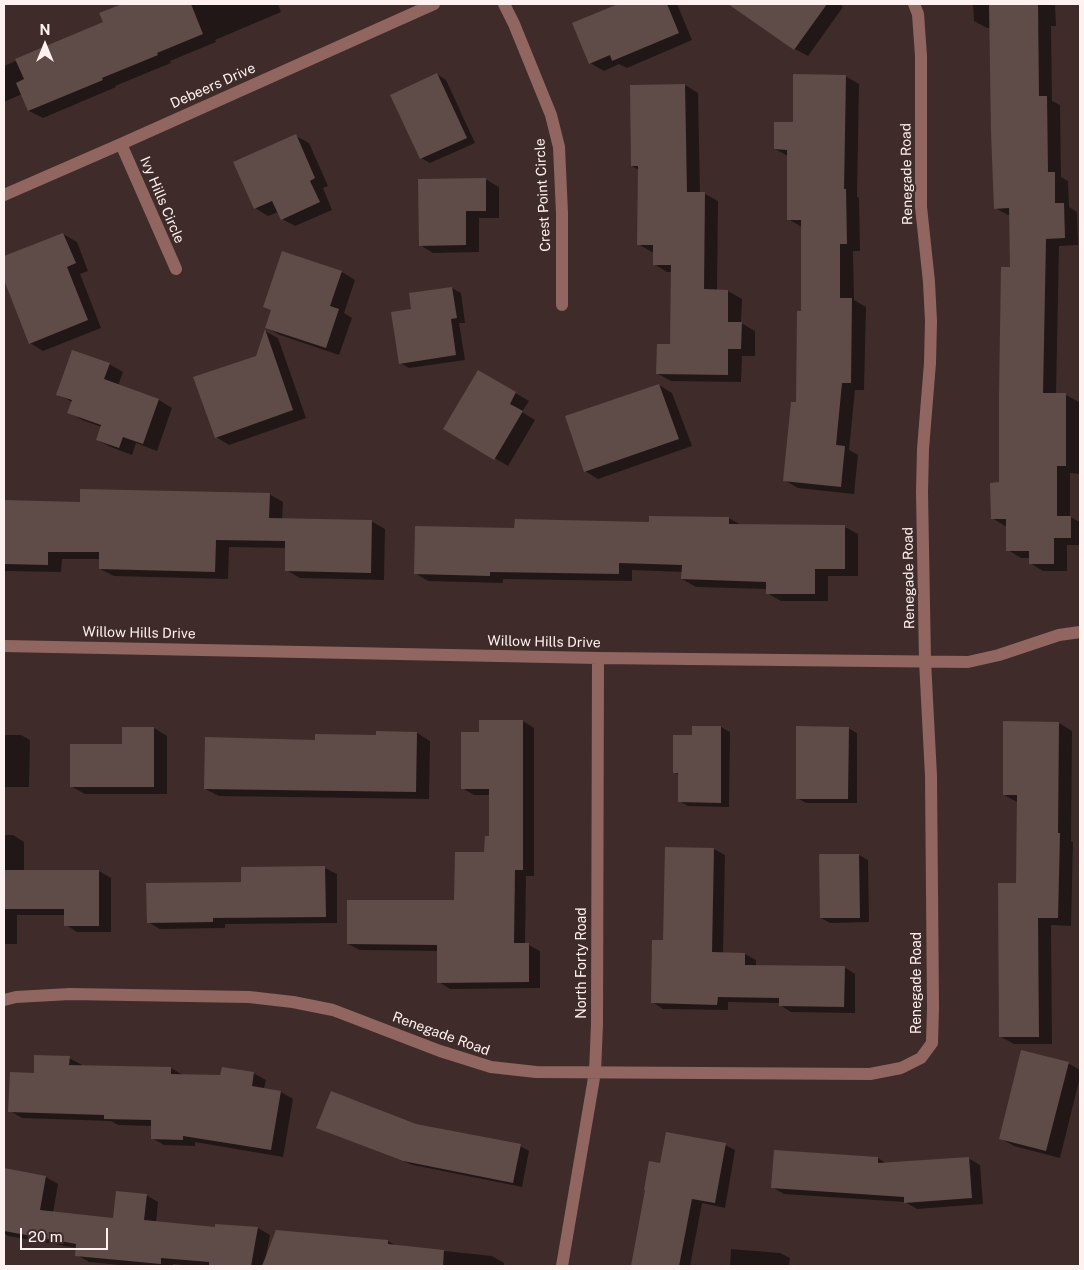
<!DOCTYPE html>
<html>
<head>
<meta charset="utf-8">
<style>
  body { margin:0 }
  #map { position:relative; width:1084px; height:1270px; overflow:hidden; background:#3f2c2a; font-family:"Public Sans",sans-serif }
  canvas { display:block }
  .frame { position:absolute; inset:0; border:5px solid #fef1f0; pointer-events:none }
  .north { position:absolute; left:20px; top:20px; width:50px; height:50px; -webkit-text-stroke:4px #3f2c2a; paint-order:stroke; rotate:0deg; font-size:14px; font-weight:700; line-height:20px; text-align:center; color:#fef1f0 }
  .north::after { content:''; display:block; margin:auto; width:18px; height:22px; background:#fef1f0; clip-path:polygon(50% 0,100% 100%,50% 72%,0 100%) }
  .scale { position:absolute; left:20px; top:1228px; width:88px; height:22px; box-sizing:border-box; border:2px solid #fef1f0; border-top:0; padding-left:6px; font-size:15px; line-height:18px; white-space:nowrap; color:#fef1f0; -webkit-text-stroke:4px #3f2c2a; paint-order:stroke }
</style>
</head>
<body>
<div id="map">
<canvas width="1084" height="1270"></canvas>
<div class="frame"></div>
<div class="north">N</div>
<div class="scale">20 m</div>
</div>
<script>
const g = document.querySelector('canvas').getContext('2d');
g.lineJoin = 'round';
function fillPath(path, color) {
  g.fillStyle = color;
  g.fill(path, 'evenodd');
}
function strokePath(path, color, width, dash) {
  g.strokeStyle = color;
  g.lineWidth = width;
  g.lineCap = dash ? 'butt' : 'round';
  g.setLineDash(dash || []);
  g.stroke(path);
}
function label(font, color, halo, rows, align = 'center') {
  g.font = font + ' "Public Sans",sans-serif';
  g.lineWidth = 4.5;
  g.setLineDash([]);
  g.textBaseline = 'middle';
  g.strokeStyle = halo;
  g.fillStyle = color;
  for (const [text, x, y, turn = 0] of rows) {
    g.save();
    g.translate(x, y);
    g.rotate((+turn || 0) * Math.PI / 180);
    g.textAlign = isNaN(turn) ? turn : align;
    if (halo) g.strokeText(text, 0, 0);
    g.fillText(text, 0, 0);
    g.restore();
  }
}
const shadow = new Path2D(`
  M125,4H278L281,12L215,40L216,42L170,61L171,63L115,86L116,87L43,118L29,111L22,94L4,102V66L104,23L101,14Z
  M621,4H677L692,40L627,68L619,64L604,71L590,63L573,24Z
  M746,4H840L843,7L808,56L795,49L741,11Z
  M973,4H1055L1056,26H1051L1052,101L1060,105L1061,177L1068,181L1069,207L1077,212L1078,245L1059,246L1056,395H1066L1079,402V474L1070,473V517L1080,522V545H1067V571H1043L1030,563V558H1021L1008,550V526H1005L992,518L1000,484L1011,269L1010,216L995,208L991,28H987L974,21Z
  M437,74L446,80L475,143L430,163L421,158Z
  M845,76L859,84L857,197L859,198L860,251H853L854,300L866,307L864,390H855L849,450L858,455L854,494L798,488L784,480L798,404L803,312L802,227L788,219V156L775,149L794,123Z
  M685,85L698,93L700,193L705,194L718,201L717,291H728L742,299L741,323L755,331V356H742L741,382L671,381L658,374L671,345L672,272H667L654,264V252H652L638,244L639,170L632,166Z
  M296,136L309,143L328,186L323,188L332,210L295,226L282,219L278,212L268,216L255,208Z
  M485,179L499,187V218H479V252L433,253L420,245Z
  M63,234L77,242L88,271L80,274L101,328L43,351L30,343L4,277V258Z
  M342,272L355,280L344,313L352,318L339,355L280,335L267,328Z
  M452,288L461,293L465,323H459L465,360L409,368L400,363L412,310Z
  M265,331L278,338L306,418L229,445L216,437L257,357Z
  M109,364L123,372L118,386L159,400L172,408L157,451L136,443L132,455L111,447L97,440L102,427L82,420L69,412L72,402L57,394Z
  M479,372L529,401L522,412L535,420L508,466L445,429Z
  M659,385L672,393L692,446L598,479L585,471Z
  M269,494L283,502L282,520L371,521L385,529L384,580L300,578L286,570L287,548L229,547L228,579L114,576L100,569V559H62L61,572L4,571V501L81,503Z
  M650,517L729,518L741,525L845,527L858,534V576H828V601H781L767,593V589L696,587L682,579L683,572L632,570V581L503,579V583L428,581L415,573L515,530L650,523Z
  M523,721L534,728V876H526L525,945H529L540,951V988L450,989L439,982V951L360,950L348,944L455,901L486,854L490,837V795H474L462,788Z
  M1059,723L1072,731L1071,841L1073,842L1071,926L1051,925L1052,1044H1014L1001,1037L1017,884V802L1004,795Z
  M721,727L730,732L729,807L688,806L679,801V775L674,772L693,737Z
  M154,728L167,736V794H85L72,787L123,745Z
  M848,728L857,733V803H806L797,798Z
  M4,730L5,731V735H21L30,740L29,787H4Z
  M417,733L430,741L429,799L219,796L205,789L316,741Z
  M4,835H13L24,842V871H99L111,878V932H77L66,925V915H17V944H4Z
  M714,849L725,855L723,953L745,954L756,960V967H844L855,974V1013L791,1012L780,1005V1003L728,1002V1010L663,1009L652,1002L664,941Z
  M859,855L868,860L869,922L830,923L821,918Z
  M325,868L337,874V923L225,924V928L160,929L148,922L242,883Z
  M69,1058L82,1065V1066L171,1068L183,1075L221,1076L253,1073L266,1080L264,1089L281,1092L293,1099L283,1157L195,1142V1146L164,1145L152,1138V1126L118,1125L111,1121L22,1118L10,1111L35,1074Z
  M1068,1063L1080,1070V1077L1060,1158L1014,1146L1000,1138Z
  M416,1125L520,1146L529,1151L522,1187L413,1165L327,1132L318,1127Z
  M725,1145L735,1150L725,1208L702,1203L690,1266H632L647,1190L661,1164Z
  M878,1158L887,1164L968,1158L980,1165L983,1204L917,1209L905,1202L784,1194L772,1187Z
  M6,1170L46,1177L58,1184L53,1213L114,1219L146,1195L158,1202L156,1223L216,1228H258L270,1235L266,1256L388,1241L397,1246L492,1256L504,1263V1266H194L173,1264V1266H129L89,1262L77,1255V1248L8,1236L4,1233V1186Z
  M731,1249L780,1253L790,1258L789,1266H730Z`);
const building = new Path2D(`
  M122,4H191L203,34L157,53L158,55L102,78L103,80L28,111L16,83L24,79L15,59L103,22L99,13Z
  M618,4H667L679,33L612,61L610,55L589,64L572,23Z
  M728,4H827L794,50Z
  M989,4H1038L1039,96H1047L1048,172H1055V203H1064L1065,238L1046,239L1043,393H1066V466H1057V516H1071V538H1054V564H1029V551H1006V519H991L990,483L999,482V393L1001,267H1010L1009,208L994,209L991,132Z
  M437,73L467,138L420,159L390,95Z
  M793,74L846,75L844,189H846L847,244H840V298H852L851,383H842L836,445L845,446L841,487L783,481L791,402H796L797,311H801V220H787V150L774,149V122H793Z
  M685,84L687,192H705L704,289L728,290V322H742L741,349H728V375L656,374L657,344H670L671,265H653V245H637L638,166H631L630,85Z
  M296,134L315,178L310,181L320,202L281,220L272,201L254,209L233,162Z
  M486,178V211H466V245L419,246L418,179Z
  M63,233L76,263L67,267L88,320L29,344L4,280V256Z
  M282,251L342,271L330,306L339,309L326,348L265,328L271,310L263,307Z
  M452,287L457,318L451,319L456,355L399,364L391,312L411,309L409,293Z
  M265,329L293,410L215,438L193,377L256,356Z
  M72,350L110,363L104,379L159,399L143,444L123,437L119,448L96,440L101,425L67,413L72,400L56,395Z
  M478,370L516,392L510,404L523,411L494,460L443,429Z
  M659,384L679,439L584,472L565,416Z
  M80,489L270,493L269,518L372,520L371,573L285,571V541L216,540L215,572L99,569V552H48V565L4,564V500L80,502Z
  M649,516L729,517V524L845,525V569H815V594H766V582L681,579L682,565L619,563V574L490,572V576L414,574L415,526L514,528L515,519L649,522Z
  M479,720H523V870H515L514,943H529V982L437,983V945L347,944V900H454L455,852H484L485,836H489V789H461V732H479Z
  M1003,721L1059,722L1058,833H1060L1058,918H1038L1039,1037H999L998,883H1016L1017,795H1003Z
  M692,726H721V803L678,802V773H673V735H692Z
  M796,726L849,727L848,799H796Z
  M122,727H154V787H70V744H122Z
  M376,731L417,732L416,792L204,789L205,737L315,740V734L376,735Z
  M665,847L714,848L712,952L745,953V965L845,966L844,1007L779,1006V998L718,997L717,1005L651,1003L652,940H663Z
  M819,854H859L860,918H820Z
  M325,866L326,917L213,918V922L147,923L146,883L241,882V867Z
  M4,870H99V926H64V909H4Z
  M1021,1050L1069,1062L1046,1151L999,1139Z
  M34,1055L70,1056L69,1065L171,1067V1074L220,1075L222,1067L254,1072L252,1086L281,1091L271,1150L183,1136V1140L151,1139V1120L104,1119V1115L8,1112L10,1072L34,1073Z
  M331,1091L416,1124L521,1144L513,1183L403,1161L316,1128Z
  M666,1132L726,1143L715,1203L692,1199L679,1266H631L645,1190H644L649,1161L660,1163Z
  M774,1150L878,1157V1163L969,1157L972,1198L904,1203V1197L771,1188Z
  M4,1168L46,1176L40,1210L113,1218L116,1191L147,1194L144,1220L215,1227V1224L258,1227L251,1266H209V1262L161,1258V1264L75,1256L76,1244L4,1231Z
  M276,1230L388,1240V1244L444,1250L443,1266H262Z`);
const street = new Path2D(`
  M504,4L514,24L551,115L559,147L562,213V305
  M121,144L176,269
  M4,195L121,144L434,4
  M4,646L598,658L968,662L999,655L1059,635L1080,632
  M4,1000L16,997L70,994L249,997L293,1002L333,1010L440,1051L491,1067L536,1072L870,1074L901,1068L921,1058L932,1043L933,1008L931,776L925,661L922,492L923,449L930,363L931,321L929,282L921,207V56L918,14L914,4
  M562,1266L595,1072L597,1024L598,658`);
const streetNames = [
  ["Debeers Drive",213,86,-24],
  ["Renegade Road",907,174,-91],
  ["Crest Point Circle",543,195,-93],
  ["Ivy Hills Circle",162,200,67],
  ["Renegade Road",909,578,-91],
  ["Willow Hills Drive",139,633,1],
  ["Willow Hills Drive",544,642,1],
  ["North Forty Road",582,963,-90],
  ["Renegade Road",917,983,-90],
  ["Renegade Road",441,1034,20]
];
fillPath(shadow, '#0007');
fillPath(building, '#5f4b48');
strokePath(street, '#916661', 12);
label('14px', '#fef1f0', '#3f2c2a', streetNames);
</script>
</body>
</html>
